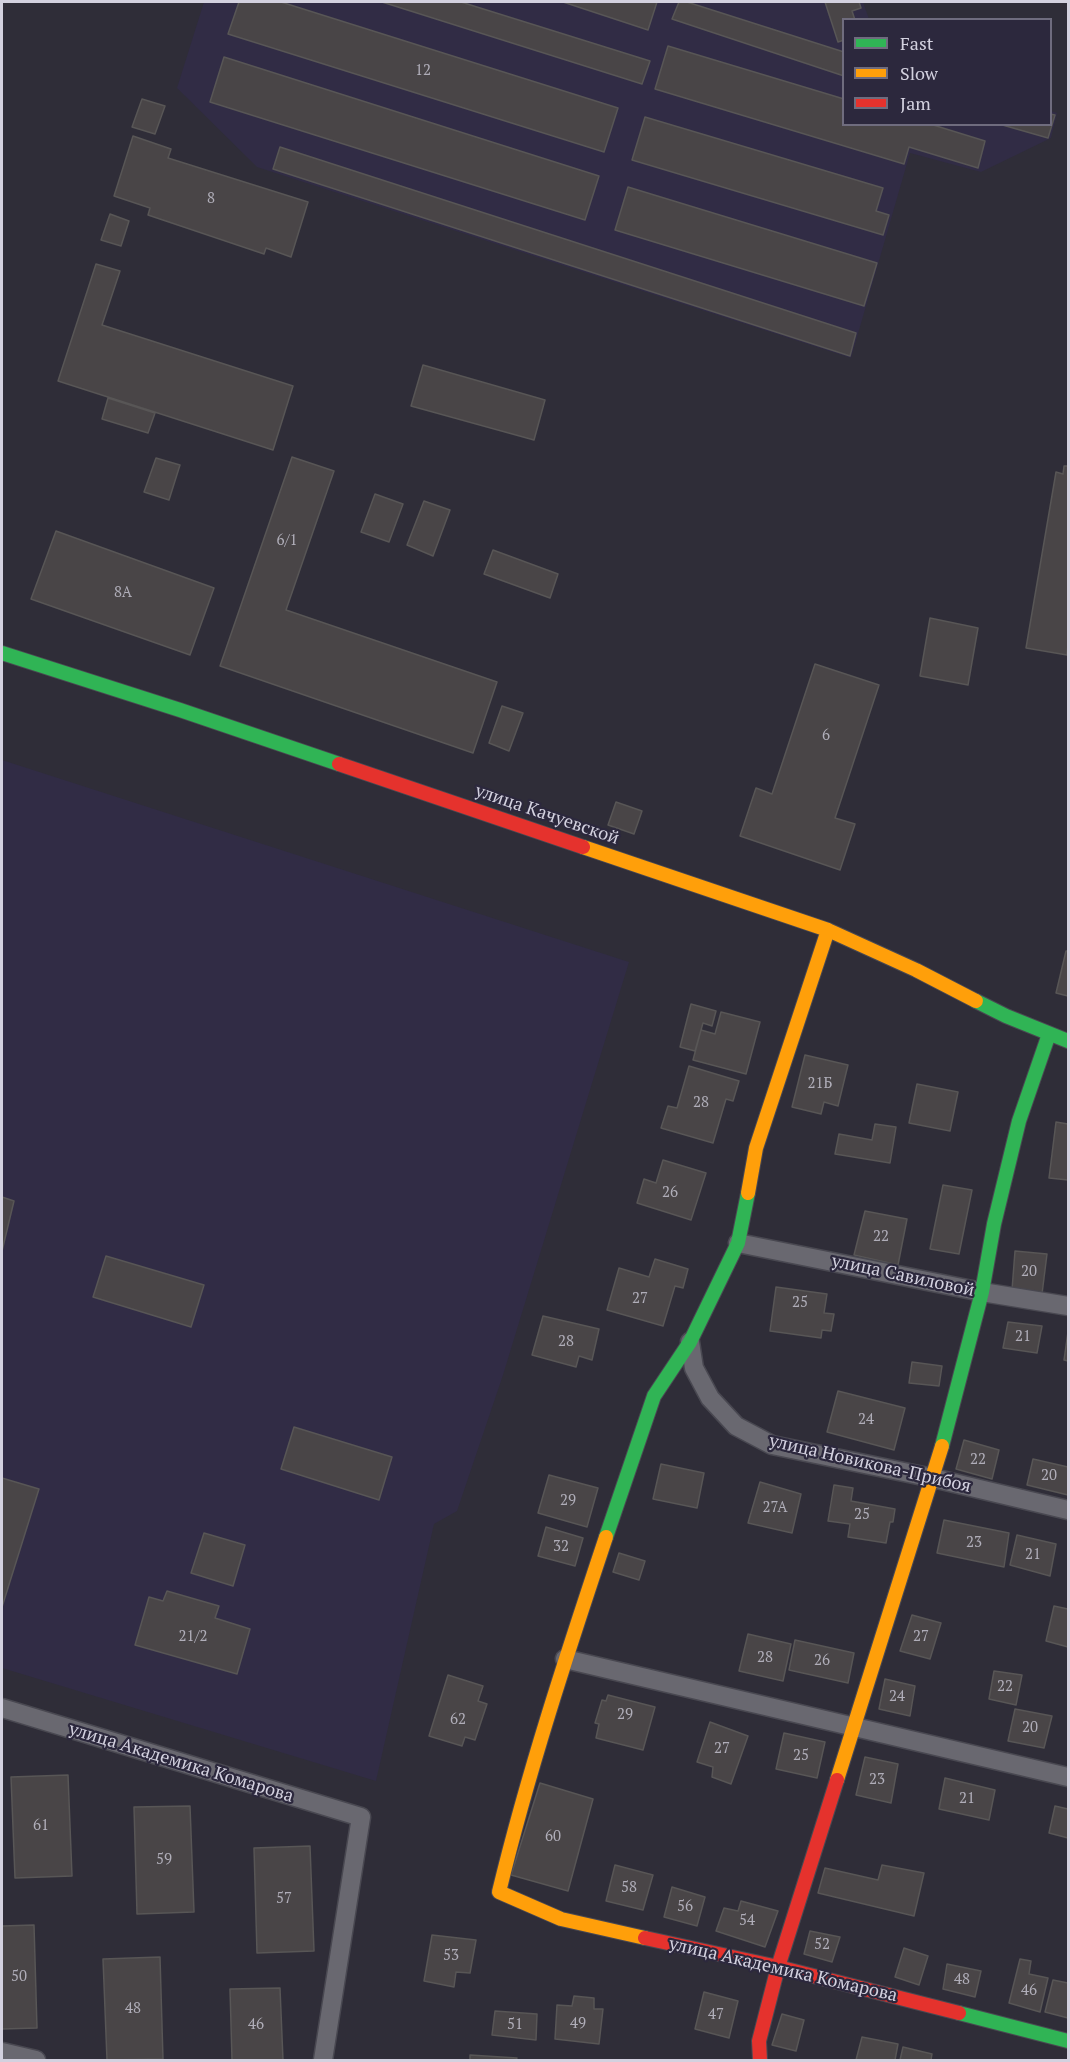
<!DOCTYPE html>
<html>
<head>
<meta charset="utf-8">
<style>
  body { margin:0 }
  #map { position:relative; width:1070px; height:2062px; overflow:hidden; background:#2f2d38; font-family:"PT Serif",serif }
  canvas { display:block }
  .frame { position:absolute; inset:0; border:3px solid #d3d1df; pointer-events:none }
  .legend { position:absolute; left:842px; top:18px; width:210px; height:108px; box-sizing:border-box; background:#2c283d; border:2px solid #6f6c7e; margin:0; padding:8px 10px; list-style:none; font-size:18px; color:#d3d1df }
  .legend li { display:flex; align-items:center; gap:12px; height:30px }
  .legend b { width:30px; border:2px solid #6f6c7e }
</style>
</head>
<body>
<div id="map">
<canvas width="1070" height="2062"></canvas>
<div class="frame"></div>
<ul class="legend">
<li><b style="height:8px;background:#30b455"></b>Fast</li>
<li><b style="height:8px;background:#ff9f0a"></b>Slow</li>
<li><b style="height:8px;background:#e5322d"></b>Jam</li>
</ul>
</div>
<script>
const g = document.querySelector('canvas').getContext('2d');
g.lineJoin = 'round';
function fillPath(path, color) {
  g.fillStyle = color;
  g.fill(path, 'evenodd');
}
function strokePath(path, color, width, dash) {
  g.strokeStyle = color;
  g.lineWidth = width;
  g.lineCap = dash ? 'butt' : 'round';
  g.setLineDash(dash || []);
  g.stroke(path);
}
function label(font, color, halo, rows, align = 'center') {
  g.font = font + ' "PT Serif",serif';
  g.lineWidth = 4.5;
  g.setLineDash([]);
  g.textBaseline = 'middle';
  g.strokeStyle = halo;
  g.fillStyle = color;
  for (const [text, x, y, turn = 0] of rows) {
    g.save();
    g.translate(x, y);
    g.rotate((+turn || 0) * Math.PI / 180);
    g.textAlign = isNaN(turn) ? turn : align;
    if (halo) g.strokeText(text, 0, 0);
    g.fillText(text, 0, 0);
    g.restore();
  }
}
const built = new Path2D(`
  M204,2H863L869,19L844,20V124H1050L1051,111L1057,113L1051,138L981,172L910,153L851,358L257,167L177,88Z
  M2,760L629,962L503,1375L457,1511L434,1524L376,1781L2,1668Z`);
const building = new Path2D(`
  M239,2H281L618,108L604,152L228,34Z
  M382,2H461L650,61L642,84Z
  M563,2H657L648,30Z
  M679,2H687L844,52V76L672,19Z
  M825,2H859L861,8L852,11L855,20H844V40L838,42Z
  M668,46L844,99V124H930L985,141L978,168L909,147L904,164L655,89Z
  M224,57L599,176L585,220L210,102Z
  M142,99L165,106L155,134L132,127Z
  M1050,114L1055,115L1048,138L999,124H1050Z
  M645,117L883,188L876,211L889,215L883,235L632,160Z
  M133,136L171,149L168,158L308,202L291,257L266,248L264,254L148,215L150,208L114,196Z
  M280,147L856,333L850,356L273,169Z
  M628,187L877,263L864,306L615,230Z
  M110,214L129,221L121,246L101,240Z
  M96,264L120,271L102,325L293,386L273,450L58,381Z
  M423,365L545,400L534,440L411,406Z
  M108,398L155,413L148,433L102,419Z
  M292,457L334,471L286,610L497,682L473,753L220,666Z
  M156,458L180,465L169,500L144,492Z
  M1064,466H1068V644L1067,655L1026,648L1056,472L1063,474Z
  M375,494L403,504L389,542L361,532Z
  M424,501L450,510L433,556L407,545Z
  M56,531L214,588L190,655L31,599Z
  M493,550L558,574L550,598L484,574Z
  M930,618L978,628L968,685L920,676Z
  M815,664L879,685L835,818L855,824L840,870L740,836L756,788L772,794Z
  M502,706L523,713L509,751L489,743Z
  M616,802L642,811L634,834L608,825Z
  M1066,951H1068V996L1056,993Z
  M691,1004L716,1011L712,1026L703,1023L695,1051L680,1047Z
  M721,1012L760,1022L746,1074L693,1060L701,1030L715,1034Z
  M805,1055L848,1065L838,1106L824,1102L821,1114L792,1107Z
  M689,1066L739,1081L733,1101L726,1099L713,1143L661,1128L668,1106L677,1108Z
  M917,1084L958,1092L950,1131L909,1123Z
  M1056,1122L1068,1124V1180L1049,1178Z
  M875,1124L896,1127L890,1163L835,1154L839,1134L872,1140Z
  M663,1160L706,1173L691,1220L637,1203L644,1179L656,1183Z
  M943,1185L972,1190L959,1254L930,1249Z
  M2,1197L14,1201L2,1251Z
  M865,1211L907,1219L898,1265L854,1255Z
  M1015,1251L1047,1254L1042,1294L1012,1290Z
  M106,1256L204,1285L191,1327L93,1297Z
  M655,1259L688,1269L683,1288L675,1286L663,1326L607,1310L619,1268L649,1277Z
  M776,1287L827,1294L824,1313L834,1314L831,1331L822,1330L821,1338L770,1331Z
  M543,1316L599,1329L592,1360L579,1356L576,1367L532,1355Z
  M1008,1322L1042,1326L1037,1353L1003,1348Z
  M1068,1332V1361L1064,1360Z
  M912,1362L942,1366L939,1386L909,1383Z
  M838,1391L905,1408L894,1450L827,1432Z
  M294,1427L392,1457L379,1500L281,1469Z
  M964,1440L999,1450L992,1479L956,1469Z
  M1033,1459L1068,1467V1495L1027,1485Z
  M661,1464L704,1473L697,1508L653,1499Z
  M549,1475L598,1488L587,1527L538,1513Z
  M2,1478L39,1489L2,1607Z
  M760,1482L801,1494L792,1533L748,1523Z
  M834,1485L853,1488L851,1501L895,1509L893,1522H890L886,1543L848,1537L850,1524L828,1521Z
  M944,1520L1009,1533L1004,1567L937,1553Z
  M546,1527L583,1538L575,1566L538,1556Z
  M204,1533L245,1545L233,1586L191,1573Z
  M1017,1535L1056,1544L1050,1576L1010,1565Z
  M619,1553L645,1561L639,1580L613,1572Z
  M167,1591L219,1606L215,1618L250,1629L237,1674L135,1645L149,1597L163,1601Z
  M1054,1606L1068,1609V1647L1046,1641Z
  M912,1615L941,1623L930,1659L900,1651Z
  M748,1634L791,1644L783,1681L739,1671Z
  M795,1640L854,1653L848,1683L789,1670Z
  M994,1671L1022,1675L1016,1705L989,1699Z
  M448,1675L483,1686L478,1701L487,1704L475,1740L465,1737L462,1746L429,1736Z
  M885,1679L915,1686L910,1716L879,1709Z
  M608,1695L655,1707L643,1750L596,1738L599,1724L595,1723L602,1700L606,1701Z
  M1015,1709L1052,1716L1044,1748L1008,1741Z
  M710,1722L748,1736L731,1784L712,1777L713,1767L697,1762Z
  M784,1733L825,1742L817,1778L776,1769Z
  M865,1757L898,1764L891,1803L856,1795Z
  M68,1775L72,1876L15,1878L11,1777Z
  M945,1778L995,1790L989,1820L939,1809Z
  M540,1783L593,1799L568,1891L511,1875Z
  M190,1806L194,1912L137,1914L134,1807Z
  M1055,1806L1068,1809V1838L1049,1833Z
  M310,1846L314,1951L257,1953L254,1848Z
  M615,1865L653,1875L643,1910L606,1901Z
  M882,1865L924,1873L914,1916L818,1893L825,1868L878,1880Z
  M672,1887L705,1897L697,1926L664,1917Z
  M741,1901L778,1911L765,1947L716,1931L724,1908L738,1911Z
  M34,1925L37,2028L2,2029V1926Z
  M810,1931L840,1937L832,1962L804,1954Z
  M432,1935L476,1940L470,1973L456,1972L454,1987L424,1981Z
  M904,1948L928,1956L919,1985L895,1977Z
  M160,1957L163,2059L107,2060L103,1959Z
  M1020,1959L1031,1961L1029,1974L1048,1978L1040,2012L1009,2003Z
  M947,1964L981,1971L975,1997L943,1989Z
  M1053,1980L1068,1983V2018L1045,2012Z
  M280,1988L283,2060H232L230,1989Z
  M704,1992L738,2001L729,2038L695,2029Z
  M574,1996L594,1998V2009H603L599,2044L555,2039L557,2005L572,2006Z
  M495,2011L537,2014L536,2040L492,2035Z
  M782,2014L804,2020L796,2051L772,2045Z
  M862,2037L898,2044L895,2060H856Z
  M903,2047L932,2054L931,2060H900Z
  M470,2055L517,2058L516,2060H470Z`);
const street = new Path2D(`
  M738,1243L982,1292L1068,1306
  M690,1342L694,1368L710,1398L736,1426L772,1445L933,1478L1068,1510
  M565,1659L1068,1777
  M2,1708L361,1817L323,2060
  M2,2052L36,2060`);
const fast = new Path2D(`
  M2,653L180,710L339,764
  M976,1001L1006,1016L1068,1041
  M942,1446L982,1292L994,1224L1019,1121L1049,1034
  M606,1537L654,1396L690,1342L738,1243L748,1193
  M959,2013L1068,2041`);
const slow = new Path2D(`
  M583,847L828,930L916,970L976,1001
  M748,1193L756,1148L828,930
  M606,1537C567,1654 528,1772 499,1892L561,1919L645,1938
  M837,1780L942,1446`);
const jam = new Path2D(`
  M339,764L583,847
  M645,1938L778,1967L959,2013
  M760,2060L759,2041L778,1967L837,1780`);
const numberNames = [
  ["12",423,71],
  ["8",211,199],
  ["6/1",287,541],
  ["8А",123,593],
  ["6",826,736],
  ["21Б",820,1084],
  ["28",701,1103],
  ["26",670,1193],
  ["22",881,1237],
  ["20",1029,1272],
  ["27",640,1299],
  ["25",800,1303],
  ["21",1023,1337],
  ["28",566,1342],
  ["24",866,1420],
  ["22",978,1460],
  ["20",1049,1476],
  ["29",568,1501],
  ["27А",775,1508],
  ["25",862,1515],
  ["23",974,1543],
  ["32",561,1547],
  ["21",1033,1555],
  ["21/2",193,1637],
  ["27",921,1637],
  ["28",765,1658],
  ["26",822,1661],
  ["22",1005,1687],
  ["24",897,1697],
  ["29",625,1715],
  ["62",458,1720],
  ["20",1030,1728],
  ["27",722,1749],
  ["25",801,1756],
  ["23",877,1780],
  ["21",967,1799],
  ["61",41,1826],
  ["60",553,1837],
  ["59",164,1860],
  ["58",629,1888],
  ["57",284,1899],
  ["56",685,1907],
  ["54",747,1921],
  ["52",822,1945],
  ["53",451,1956],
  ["50",19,1977],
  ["48",962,1980],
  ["46",1029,1991],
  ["48",133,2009],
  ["47",716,2015],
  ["49",578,2024],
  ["46",256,2025],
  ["51",515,2025]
];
const streetNames = [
  ["улица Качуевской",547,815,19],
  ["улица Савиловой",903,1276,12],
  ["улица Новикова-Прибоя",870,1464,13],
  ["улица Академика Комарова",181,1763,17],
  ["улица Академика Комарова",783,1970,13]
];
fillPath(built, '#312c45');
fillPath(building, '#494547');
strokePath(building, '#585656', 1.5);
strokePath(street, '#494851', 21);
strokePath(fast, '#494851', 16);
strokePath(slow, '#494851', 16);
strokePath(jam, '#494851', 16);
strokePath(street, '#696870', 18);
strokePath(fast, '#30b455', 14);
strokePath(slow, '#ff9f0a', 14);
strokePath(jam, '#e5322d', 14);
label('15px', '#b0aeb9', null, numberNames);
label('18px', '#d3d1df', '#2c283d', streetNames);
</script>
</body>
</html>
